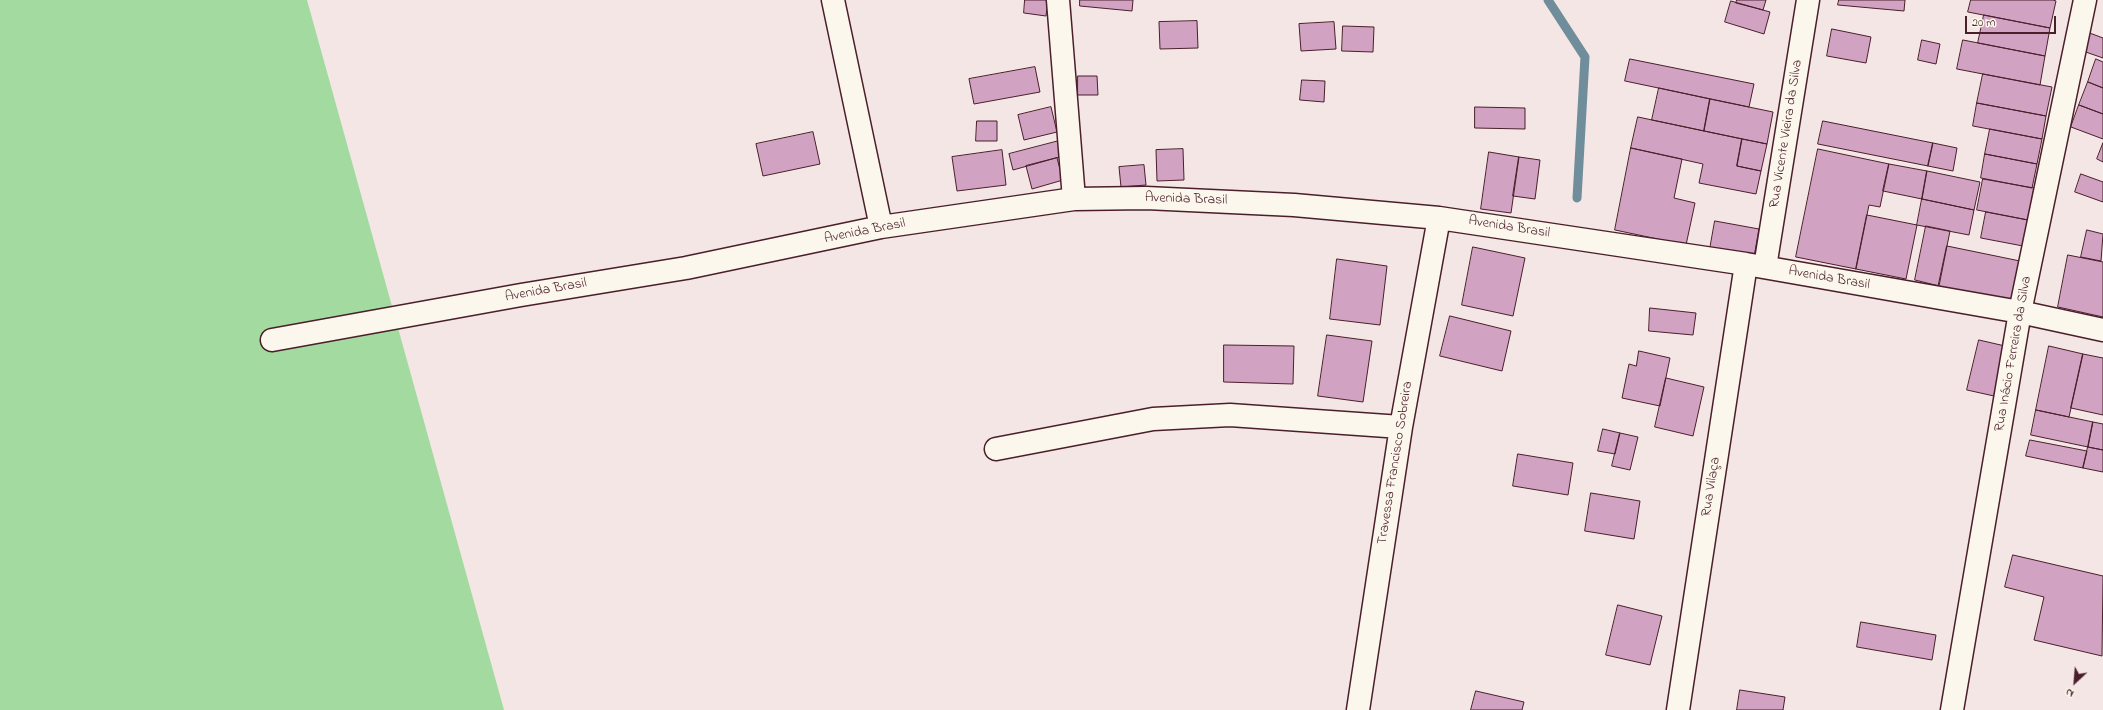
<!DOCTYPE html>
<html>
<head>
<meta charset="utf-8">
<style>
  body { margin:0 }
  #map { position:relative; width:2103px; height:710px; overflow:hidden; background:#f3e6e4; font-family:"Indie Flower",sans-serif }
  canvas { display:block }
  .north { position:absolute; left:2055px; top:662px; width:40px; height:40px; -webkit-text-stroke:3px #fbf7ec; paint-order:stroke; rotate:206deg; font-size:11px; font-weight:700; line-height:16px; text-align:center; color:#4a1f2b }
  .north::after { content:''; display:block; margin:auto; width:14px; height:18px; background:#4a1f2b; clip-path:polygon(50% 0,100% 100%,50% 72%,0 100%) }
  .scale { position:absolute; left:1965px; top:16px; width:91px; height:18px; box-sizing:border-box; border:2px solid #4a1f2b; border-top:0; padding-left:5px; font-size:12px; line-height:14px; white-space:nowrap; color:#4a1f2b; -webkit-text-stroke:3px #fbf7ec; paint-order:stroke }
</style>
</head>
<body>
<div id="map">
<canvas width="2103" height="710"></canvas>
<div class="north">N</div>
<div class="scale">20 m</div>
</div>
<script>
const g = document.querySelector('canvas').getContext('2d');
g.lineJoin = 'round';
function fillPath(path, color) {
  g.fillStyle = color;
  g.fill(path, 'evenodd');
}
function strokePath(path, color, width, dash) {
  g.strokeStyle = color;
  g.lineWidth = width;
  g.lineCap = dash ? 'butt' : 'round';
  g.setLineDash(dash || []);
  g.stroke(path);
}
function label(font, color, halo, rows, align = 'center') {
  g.font = font + ' "Indie Flower",sans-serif';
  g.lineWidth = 4;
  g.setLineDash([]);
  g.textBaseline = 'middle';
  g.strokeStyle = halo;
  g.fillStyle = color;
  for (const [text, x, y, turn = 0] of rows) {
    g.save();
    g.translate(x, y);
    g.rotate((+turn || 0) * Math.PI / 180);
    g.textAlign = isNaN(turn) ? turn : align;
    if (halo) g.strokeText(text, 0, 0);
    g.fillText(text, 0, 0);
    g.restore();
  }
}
const green = new Path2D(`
  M0,0H307L504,710H0Z`);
const stream = new Path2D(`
  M1548,0L1585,57L1577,198`);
const building = new Path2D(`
  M1025,0H1048L1046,16L1024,13Z
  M1080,0H1133L1132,11L1080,6Z
  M1737,0H1766L1763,10L1736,3Z
  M1839,0H1905L1904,11L1838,5Z
  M1971,0H2053L2056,1L2050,28L1968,12Z
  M1731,1L1770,12L1764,34L1725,22Z
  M1984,15L2050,28L2045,56L1978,43Z
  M1197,21L1198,48L1160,49L1159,22Z
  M1334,22L1336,49L1301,51L1299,24Z
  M1343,26L1374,27L1373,52L1342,51Z
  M1832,29L1871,37L1866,63L1827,56Z
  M2087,32L2103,38V58L2080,50Z
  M1922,40L1940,44L1936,64L1918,60Z
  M1963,40L2045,56L2040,85L1957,69Z
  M1630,59L1754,84L1749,107L1625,81Z
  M2096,59L2103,62V88L2088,82Z
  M1035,67L1040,92L974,104L969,79Z
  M1983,74L2052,87L2046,116L1977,103Z
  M1078,76H1097L1098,95H1078Z
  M1302,80L1325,81L1324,102L1300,100Z
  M2088,82L2103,88V114L2079,105Z
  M1659,88L1710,99L1704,131L1652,120Z
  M1710,99L1773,112L1767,144L1704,131Z
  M1977,103L2046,116L2042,139L1973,126Z
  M2079,105L2103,114V139L2071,127Z
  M1051,107L1057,132L1024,140L1018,115Z
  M1475,107L1525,108V129L1475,128Z
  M1638,117L1742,139L1737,166L1761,171L1756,194L1699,183L1703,164L1631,148Z
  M977,121H997V141H976Z
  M1823,121L1933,143L1928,166L1818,144Z
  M1990,129L2042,139L2037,164L1985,154Z
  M813,132L820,164L763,176L756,144Z
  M1742,139L1767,144L1761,171L1737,166Z
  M1059,141L1063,156L1013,170L1009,154Z
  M1933,143L1957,148L1953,171L1928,166Z
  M2103,143V162L2097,159Z
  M1631,148L1682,159L1674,198L1695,203L1686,245L1615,230Z
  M1183,149L1184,180L1157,181L1156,150Z
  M1818,149L1889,164L1880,207L1869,205L1856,269L1796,257Z
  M1002,150L1006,185L957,191L952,157Z
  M1489,152L1519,157L1511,213L1481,209Z
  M1985,154L2037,164L2032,188L1981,178Z
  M1519,157L1540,160L1535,199L1513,196Z
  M1057,158L1063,180L1032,189L1026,166Z
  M1889,164L1927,171L1922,199L1883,191Z
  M1144,165L1146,185L1121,187L1119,167Z
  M1927,171L1980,182L1974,210L1922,199Z
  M2081,174L2103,182V202L2075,192Z
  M1983,179L2034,188L2028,220L1977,210Z
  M1922,199L1974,210L1969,235L1917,225Z
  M1986,212L2028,220L2023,246L1981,238Z
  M1867,215L1917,225L1906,279L1856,269Z
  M1715,221L1759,229L1754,257L1710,249Z
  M1926,226L1950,231L1939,286L1915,280Z
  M2087,230L2103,234L2101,261L2081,257Z
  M1947,246L2020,261L2010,308L1937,293Z
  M1473,247L1525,258L1513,316L1462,305Z
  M2068,255L2103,262V317L2058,307Z
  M1337,259L1387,266L1380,325L1330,319Z
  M1650,308L1696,313L1693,335L1649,331Z
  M1450,316L1511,331L1502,371L1440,356Z
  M1327,335L1372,341L1363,402L1318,396Z
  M1979,340L2005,346L1994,396L1967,390Z
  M1224,345L1294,346L1293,384L1224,382Z
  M2049,346L2083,354L2069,417L2036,410Z
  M1639,351L1670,358L1660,406L1622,398L1629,364L1636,366Z
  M2083,354L2103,358V415L2071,408Z
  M1666,378L1704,387L1693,436L1655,427Z
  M2036,410L2093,422L2088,447L2031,435Z
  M2093,422L2103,424V450L2088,447Z
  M1603,429L1620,433L1615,454L1598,451Z
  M1620,433L1638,437L1630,470L1612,466Z
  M2030,440L2087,451L2083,468L2026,456Z
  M2088,447L2103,450V472L2083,468Z
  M1518,454L1573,463L1568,495L1513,486Z
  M1591,493L1640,501L1634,539L1585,531Z
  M2013,555L2103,576L2102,656L2034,640L2044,597L2005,587Z
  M1618,605L1662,616L1650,665L1606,655Z
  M1861,622L1936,635L1932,660L1857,647Z
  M1740,690L1785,697L1783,710H1737Z
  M1476,691L1524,702L1522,710H1471Z`);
const street = new Path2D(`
  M833,0L881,227
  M1058,0L1074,199
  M1765,267L1808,0
  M272,340L521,295L686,268L881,227L1074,199L1146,198L1294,205L1439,218L1746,264L2020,312L2103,330
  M996,449L1153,419L1230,415L1401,427
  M1358,710L1401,427L1439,218
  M1678,710L1746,264
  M1952,710L2020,312L2085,0`);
const streetNames = [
  ["Rua Vicente Vieira da Silva",1787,134,-81],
  ["Avenida Brasil",1186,200,2],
  ["Avenida Brasil",1509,228,9],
  ["Avenida Brasil",865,232,-11],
  ["Avenida Brasil",1829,279,10],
  ["Avenida Brasil",546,291,-10],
  ["Rua Inácio Ferreira da Silva",2014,354,-80],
  ["Travessa Francisco Sobreira",1396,463,-81],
  ["Rua Vilaça",1712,487,-81]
];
fillPath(green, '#a2da9f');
strokePath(stream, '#708d9c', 9);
fillPath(building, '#d1a2c2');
strokePath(building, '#4a1f2b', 1);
strokePath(street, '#4a1f2b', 25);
strokePath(street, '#fbf7ec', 22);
label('14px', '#4a1f2b', '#fbf7ec', streetNames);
</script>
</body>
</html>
